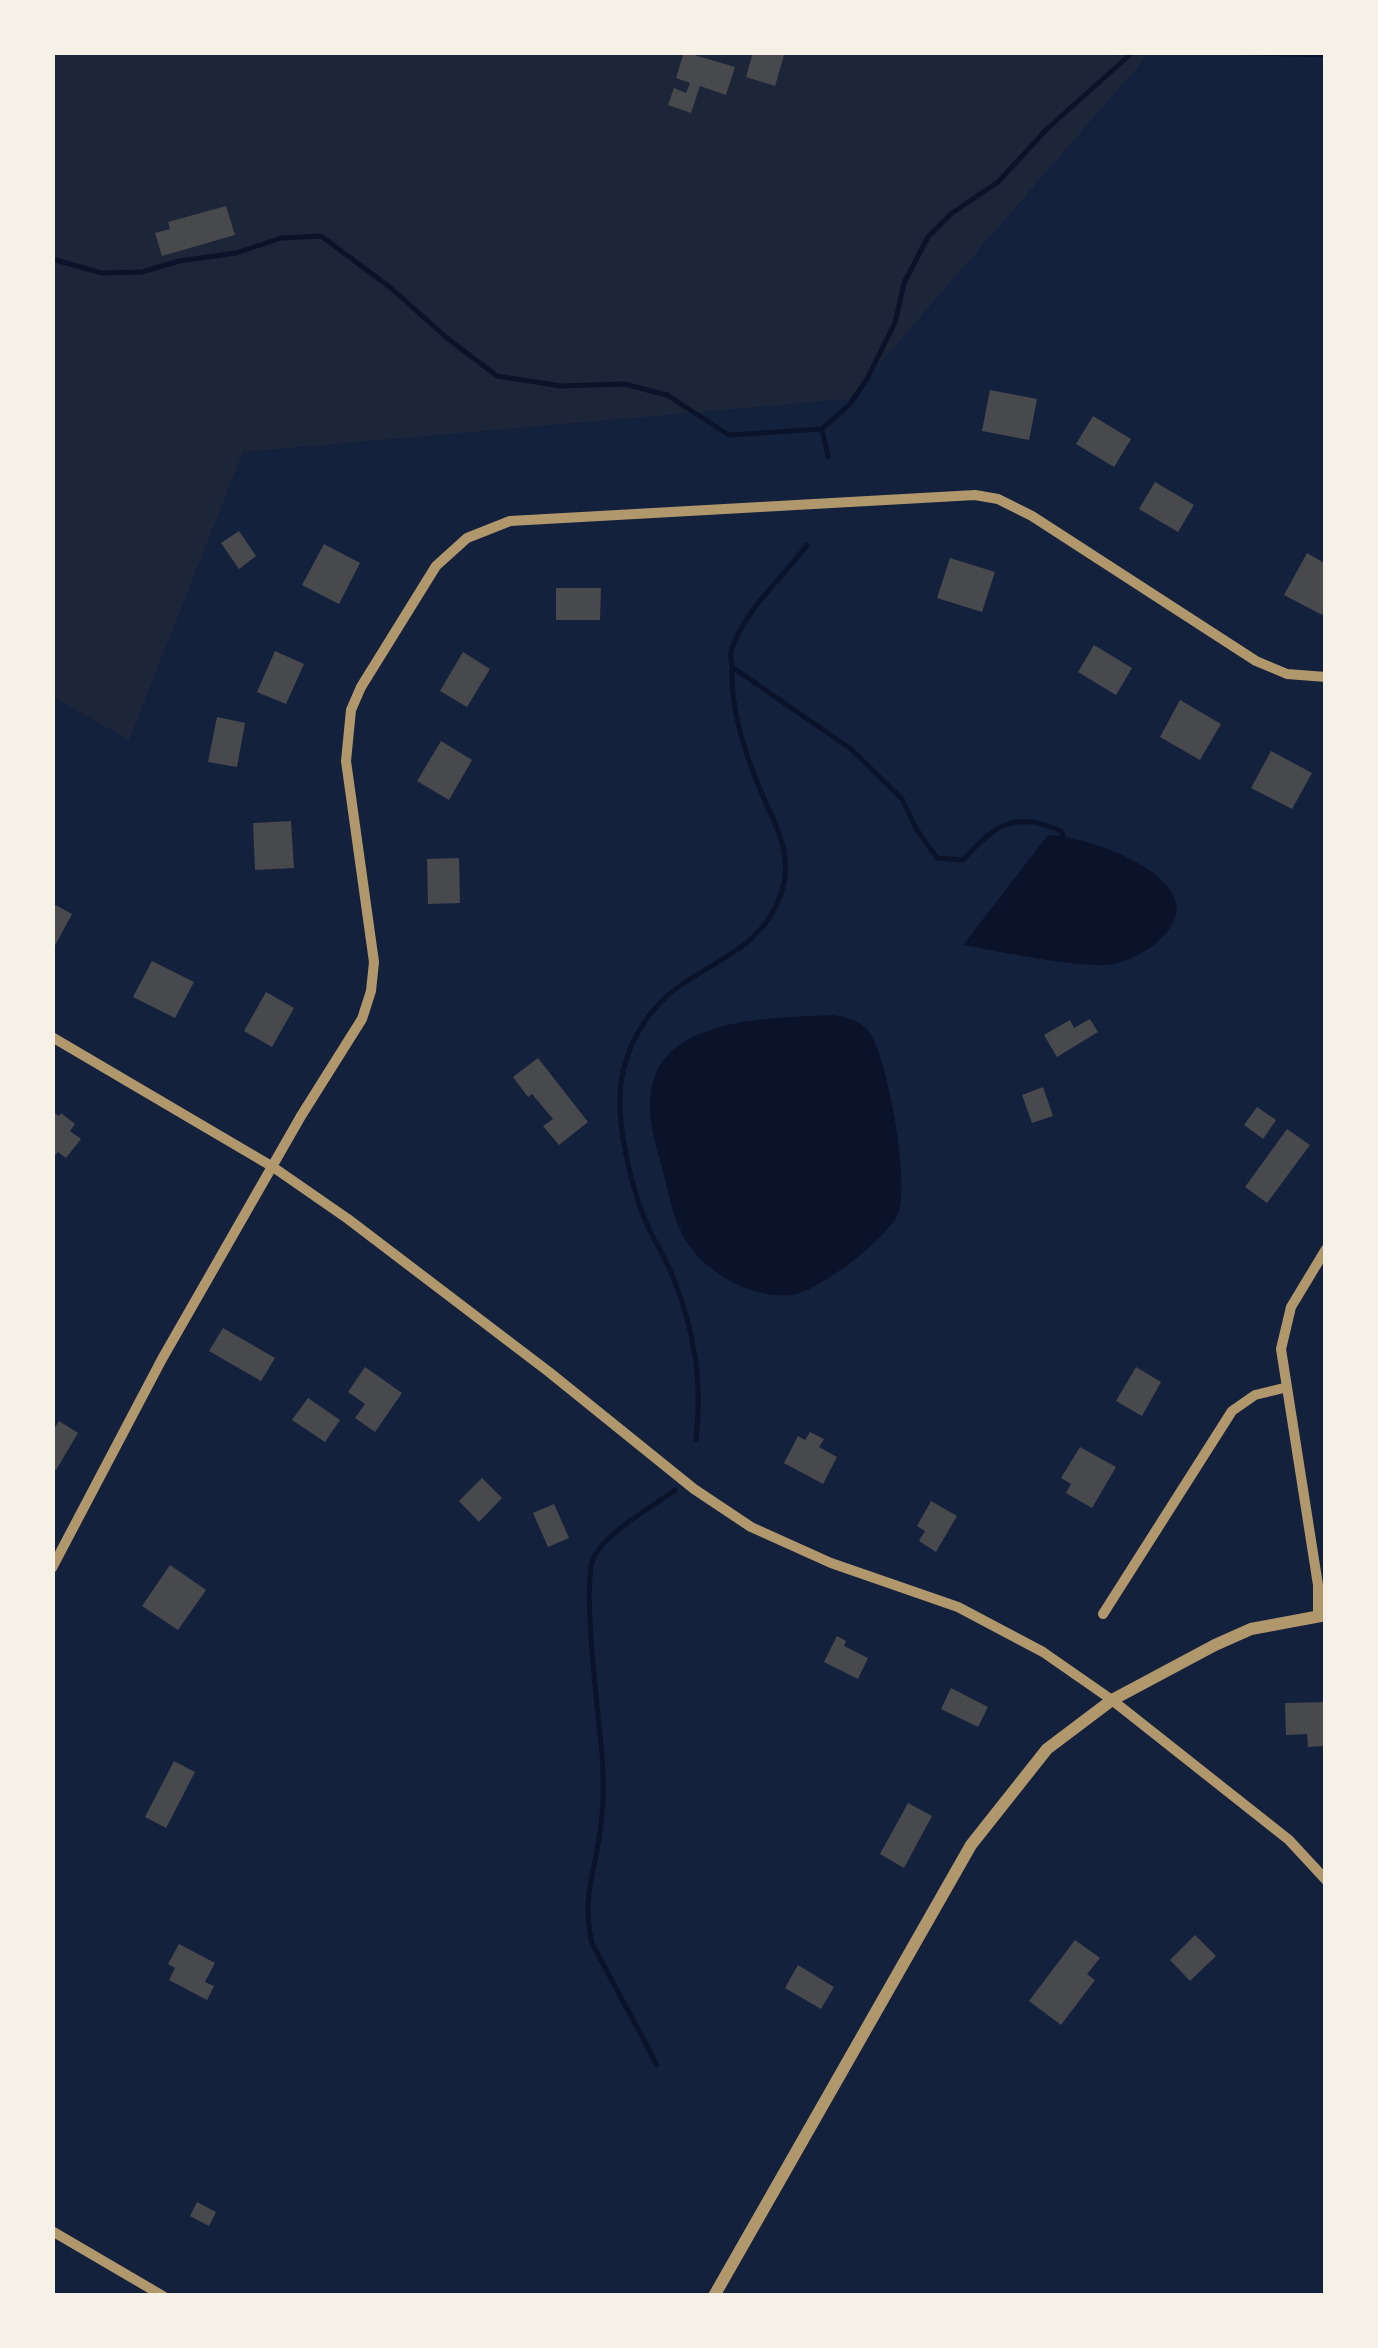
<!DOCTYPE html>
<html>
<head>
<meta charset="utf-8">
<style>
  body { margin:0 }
  #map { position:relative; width:1378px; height:2348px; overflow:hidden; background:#14213d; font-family:Poppins,sans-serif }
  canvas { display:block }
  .frame { position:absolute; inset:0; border:55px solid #f6f1e7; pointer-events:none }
</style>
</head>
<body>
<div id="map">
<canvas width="1378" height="2348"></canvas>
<div class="frame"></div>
</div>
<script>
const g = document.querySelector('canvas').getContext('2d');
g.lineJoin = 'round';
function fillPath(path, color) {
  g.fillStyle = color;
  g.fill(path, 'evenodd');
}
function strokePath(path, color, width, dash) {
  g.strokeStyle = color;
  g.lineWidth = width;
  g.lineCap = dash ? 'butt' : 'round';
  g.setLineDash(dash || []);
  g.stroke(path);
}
const green = new Path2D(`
  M942,52L1147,56L849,399L243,452L129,740L53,697V53Z`);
const water = new Path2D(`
  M1048,835C1086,835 1213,879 1167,932C1154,947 1135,959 1115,964C1086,970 996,951 963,945Z
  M834,1015C847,1018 858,1019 868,1030C887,1053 911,1186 898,1214C886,1240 818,1292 791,1295C761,1298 729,1284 707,1265C677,1240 672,1208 663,1171C655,1143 645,1111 653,1082C670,1015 781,1018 834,1015Z`);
const stream = new Path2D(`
  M1223,52L1326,55
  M52,259L102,273L142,272L179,261L236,253L281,238L321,236L391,288L447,338L497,376L561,386L624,384L667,395L729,435L822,429L850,404L867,379L895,323L904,283L928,237L952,213L998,182L1048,128L1133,52
  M822,429L828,457
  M732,667L851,749L902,799L917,830L937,858L963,860C995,825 1014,810 1061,831L1063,835
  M696,1439C703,1384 694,1329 673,1277C666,1260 657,1245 649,1229C633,1195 619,1135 620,1097C621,1052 646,1008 684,983C723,957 764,943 781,894C795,854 774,823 759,787C744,750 731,710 732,670C732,662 729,656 732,648C746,608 783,578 807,545
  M657,2065L592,1943C582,1902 593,1877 599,1838C604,1810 604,1782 602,1754C599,1719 581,1582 594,1557C605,1533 652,1507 675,1490`);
const building = new Path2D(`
  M684,52L735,67L726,95L700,86L691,113L668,105L674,88L686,93L690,83L676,78Z
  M753,52H785L775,86L746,77Z
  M226,206L235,235L162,256L155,233L170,229L168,222Z
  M990,390L1037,399L1029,440L982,431Z
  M1093,416L1131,439L1114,467L1076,444Z
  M1155,482L1194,505L1178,532L1139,509Z
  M239,531L256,556L239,569L221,543Z
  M324,544L360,563L339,604L302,585Z
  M1307,553L1326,564V608L1322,615L1284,595Z
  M950,558L995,572L982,612L937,598Z
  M556,588H601L600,620H556Z
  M1094,645L1132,668L1116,695L1078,672Z
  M275,651L304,664L286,704L257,692Z
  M463,652L490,669L467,707L440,691Z
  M1180,700L1221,724L1200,760L1160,737Z
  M217,717L245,723L237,767L208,762Z
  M441,741L472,760L449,800L417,781Z
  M1271,751L1312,773L1292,809L1251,788Z
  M291,821L294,868L255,870L253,823Z
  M459,858L460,903L428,904L427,859Z
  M52,903L72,914L52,951Z
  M152,961L194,982L175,1018L133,997Z
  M266,992L294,1008L272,1047L244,1031Z
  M1090,1019L1098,1032L1057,1057L1044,1035L1070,1020L1074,1028Z
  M538,1058L588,1122L559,1145L543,1126L553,1119L532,1094L528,1097L513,1077Z
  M1043,1087L1053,1116L1032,1123L1022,1095Z
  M1257,1107L1276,1120L1263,1139L1244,1125Z
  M52,1111L59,1116L61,1113L75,1124L70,1131L81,1139L66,1158L58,1152L52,1159Z
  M1287,1129L1310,1145L1267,1203L1245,1187Z
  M223,1328L275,1358L261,1381L209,1351Z
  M365,1367L402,1393L375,1432L355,1418L365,1404L348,1392Z
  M1136,1367L1161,1382L1142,1416L1116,1401Z
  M308,1398L340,1420L325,1442L292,1420Z
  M59,1421L78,1433L56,1470L52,1468V1432Z
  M810,1432L824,1439L819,1447L837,1457L823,1484L784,1463L798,1436L805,1440Z
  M1080,1447L1116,1467L1092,1508L1066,1493L1071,1484L1061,1478Z
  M482,1478L502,1498L479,1522L459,1501Z
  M931,1501L957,1516L936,1552L919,1541L925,1531L917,1526Z
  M554,1504L569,1538L548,1547L533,1513Z
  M170,1565L206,1590L178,1630L142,1606Z
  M837,1636L846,1641L844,1646L868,1658L858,1679L824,1662Z
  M951,1688L988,1707L978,1727L941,1709Z
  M1326,1702V1746L1308,1747L1307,1734L1286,1735L1285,1703Z
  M174,1761L195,1772L166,1828L145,1817Z
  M908,1803L932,1816L904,1868L880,1854Z
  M1195,1935L1216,1956L1190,1981L1170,1960Z
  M1075,1940L1100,1958L1087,1974L1095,1980L1061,2025L1029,2001Z
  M179,1944L215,1963L205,1982L214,1986L207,2000L169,1980L175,1968L168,1964Z
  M798,1965L834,1987L821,2009L785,1988Z
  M197,2202L216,2212L209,2226L190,2216Z`);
const minor = new Path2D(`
  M52,1037L273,1167L348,1219L549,1372L694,1489L751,1527L831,1563L958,1607L1043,1652L1112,1700L1289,1840L1326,1880
  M52,1568L162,1359L301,1116L362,1019L371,991L374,962L346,761L351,710L361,687L436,566L467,538L510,521L975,495L998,499L1032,516L1256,661L1287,674L1326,677
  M1103,1614L1232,1411L1255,1395L1284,1388
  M1318,1614V1585L1281,1349L1291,1307L1326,1249
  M52,2231L163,2296`);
const tertiary = new Path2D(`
  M714,2296L971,1845L1047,1749L1112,1700L1215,1645L1251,1629L1326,1615`);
fillPath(green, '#1d2539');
fillPath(water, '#0b132b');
strokePath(stream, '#0b132b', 5);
fillPath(building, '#48494c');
strokePath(minor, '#b1986c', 10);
strokePath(tertiary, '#b1986c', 12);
</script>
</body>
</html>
